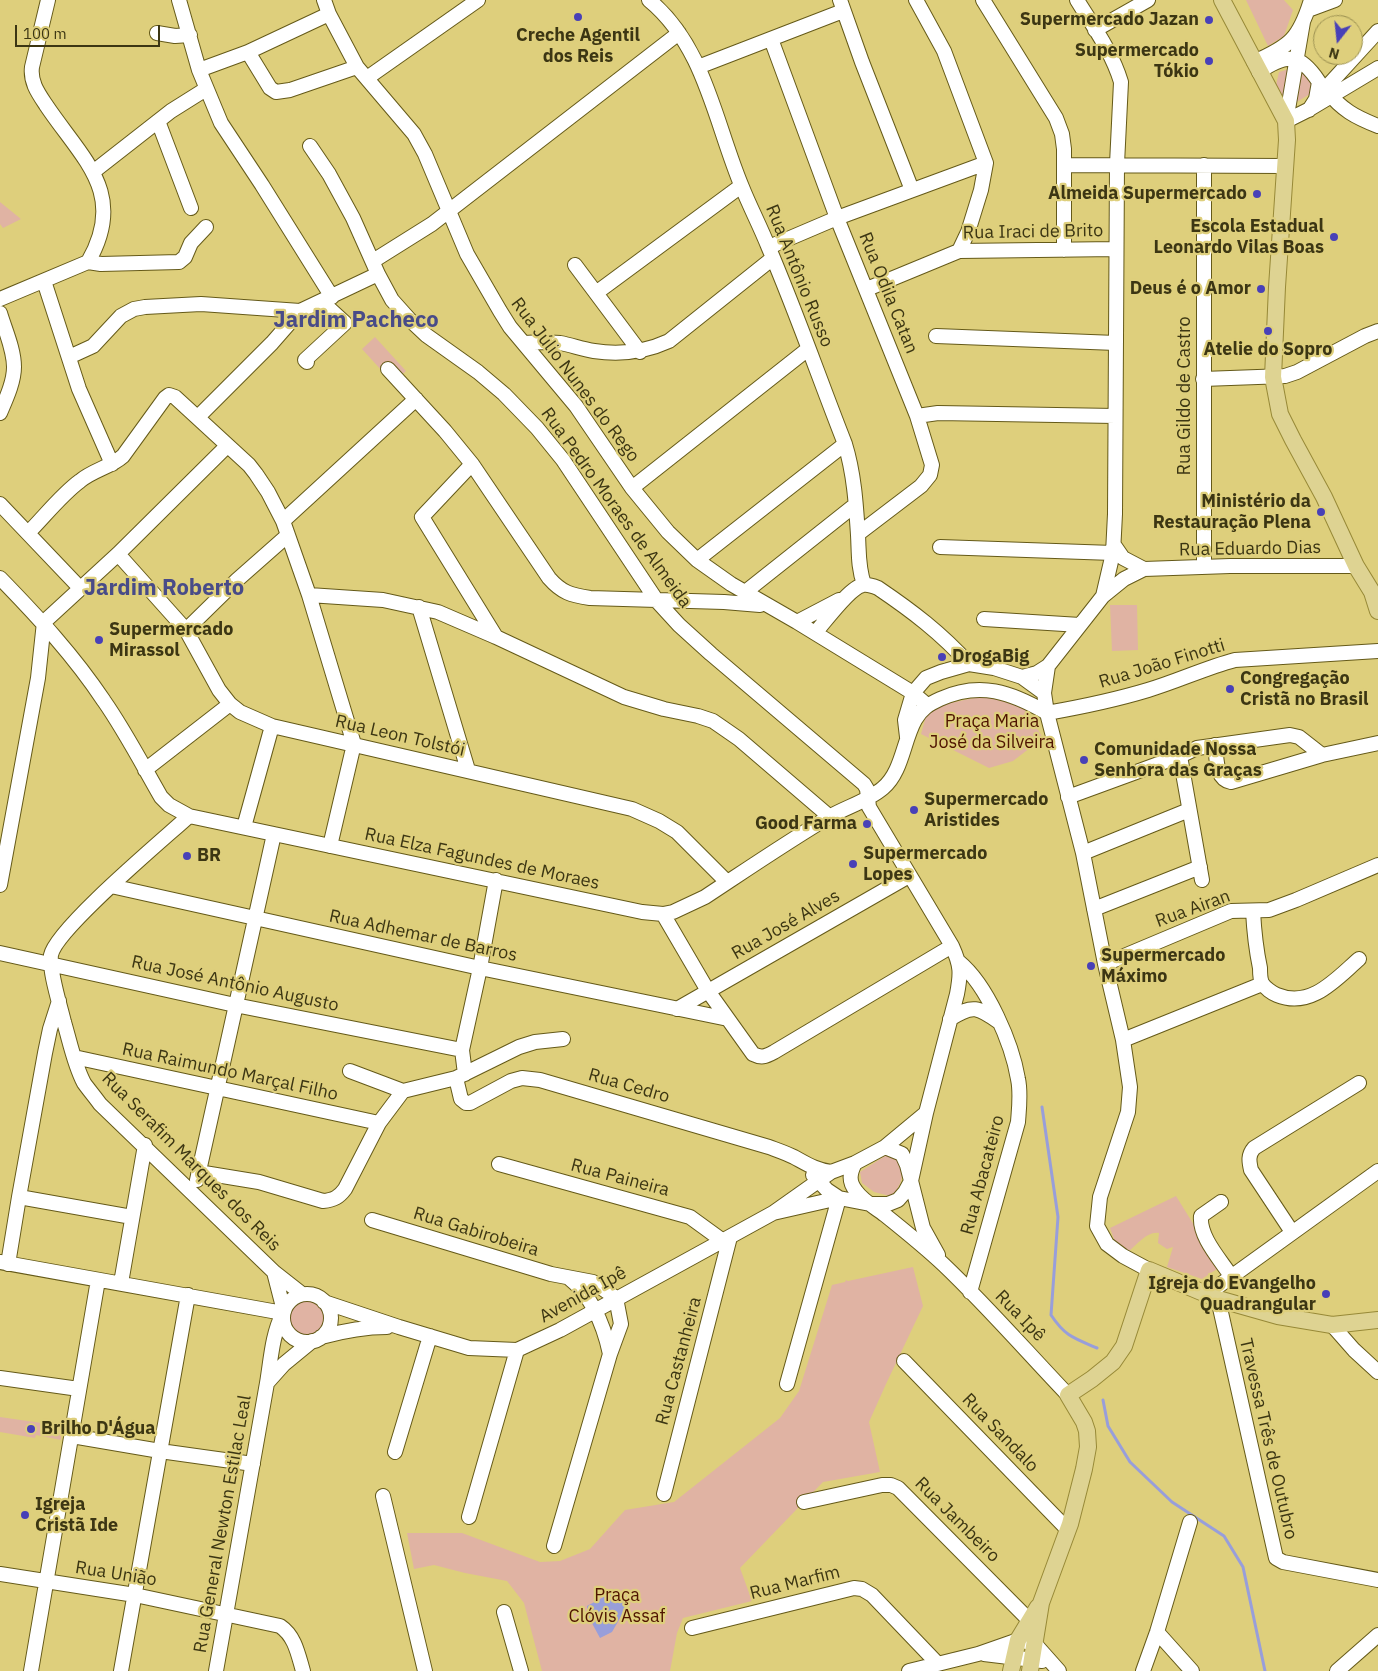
<!DOCTYPE html>
<html>
<head>
<meta charset="utf-8">
<style>
  body { margin:0 }
  #map { position:relative; width:1378px; height:1671px; overflow:hidden; background:#decf7c; font-family:"IBM Plex Sans",sans-serif }
  canvas { display:block }
  .north { position:absolute; left:1313px; top:15px; width:50px; height:50px; box-sizing:border-box; background:#decf7c; border:1px solid #9d9252; border-radius:50%; rotate:196deg; font-size:14px; font-weight:700; line-height:20px; text-align:center; color:#3c3613 }
  .north::after { content:''; display:block; margin:auto; width:18px; height:22px; background:#4840b7; clip-path:polygon(50% 0,100% 100%,50% 72%,0 100%) }
  .scale { position:absolute; left:15px; top:25px; width:145px; height:22px; box-sizing:border-box; border:2px solid #3c3613; border-top:0; padding-left:6px; font-size:15px; line-height:18px; white-space:nowrap; color:#3c3613; -webkit-text-stroke:4px #decf7c; paint-order:stroke }
</style>
</head>
<body>
<div id="map">
<canvas width="1378" height="1671"></canvas>
<div class="north">N</div>
<div class="scale">100 m</div>
</div>
<script>
const g = document.querySelector('canvas').getContext('2d');
g.lineJoin = 'round';
function fillPath(path, color) {
  g.fillStyle = color;
  g.fill(path, 'evenodd');
}
function strokePath(path, color, width, dash) {
  g.strokeStyle = color;
  g.lineWidth = width;
  g.lineCap = dash ? 'butt' : 'round';
  g.setLineDash(dash || []);
  g.stroke(path);
}
function label(font, color, halo, rows, align = 'center') {
  g.font = font + ' "IBM Plex Sans",sans-serif';
  g.lineWidth = 4.5;
  g.setLineDash([]);
  g.textBaseline = 'middle';
  g.strokeStyle = halo;
  g.fillStyle = color;
  for (const [text, x, y, turn = 0] of rows) {
    g.save();
    g.translate(x, y);
    g.rotate((+turn || 0) * Math.PI / 180);
    g.textAlign = isNaN(turn) ? turn : align;
    if (halo) g.strokeText(text, 0, 0);
    g.fillText(text, 0, 0);
    g.restore();
  }
}
const green = new Path2D(`
  M1246,0H1284L1293,10L1284,36L1268,46Z
  M1293,68L1303,71L1313,81L1310,94L1295,103L1282,97L1276,85L1279,72Z
  M0,202L21,219L3,228L0,224Z
  M375,337L406,371L393,383L362,349Z
  M1110,605H1137L1138,650L1112,651Z
  M983,696L1013,704L1025,709L1043,738L1013,761L989,768L921,734L926,716L941,705Z
  M888,1154C893,1156 899,1158 901,1163C905,1174 900,1190 890,1196L874,1192L862,1183L860,1172Z
  M1176,1196L1220,1267L1202,1279L1167,1267L1173,1247L1167,1249L1158,1243L1159,1233C1147,1231 1138,1244 1129,1251L1115,1242L1110,1228Z
  M913,1267L923,1306L886,1384L869,1422L880,1472L823,1482L740,1568L752,1601L683,1618L677,1633L670,1671H542L524,1603L507,1581L465,1573L434,1565L414,1569L407,1533H462L540,1562L560,1561L590,1549L625,1510L674,1502L780,1418L799,1391L832,1285L845,1282L846,1280L848,1281Z
  M289 1318a19 19 0 1 1 38 0a19 19 0 1 1-38 0Z
  M0,1417L62,1426L61,1440L36,1435L35,1438L0,1432Z`);
const water = new Path2D(`
  M611,1593L624,1598L627,1606L612,1632L600,1638L587,1614V1606Z`);
const stream = new Path2D(`
  M1042,1107L1058,1217L1051,1315C1065,1336 1073,1338 1097,1348
  M1103,1400L1108,1426L1130,1462L1172,1502L1224,1536L1243,1567L1265,1671`);
const minor = new Path2D(`
  M179,0L199,70L221,123L262,185L332,297
  M324,0L329,14L357,67L414,134L425,154L467,254L500,311L510,327L576,406L632,488L668,532L697,560L731,584L797,622L913,693L927,705
  M649,0C705,46 715,123 742,187C750,207 760,226 768,246C796,311 819,378 845,444C854,473 856,504 858,535C859,552 858,568 864,584
  M840,0L862,62L912,190
  M916,0L944,51L986,163L981,190L968,232L959,251
  M983,0L1056,118L1062,134L1064,149V250
  M1308,10L1335,0
  M1095,30L1148,0
  M157,33L175,36L190,35
  M771,39L837,218L917,416L932,465L930,475L921,486L858,534
  M248,52L270,88L276,92L290,90L357,67
  M1254,62C1290,46 1299,39 1311,0
  M698,67L843,11
  M199,70L248,52L329,14
  M1259,72C1287,53 1300,53 1319,82L1316,99L1309,110
  M367,78L478,0
  M1325,89L1378,31
  M1326,90C1342,110 1355,117 1378,126
  M158,121L191,208
  M1286,121L1308,110L1378,68
  M1286,121L1303,22
  M310,146L329,174L353,218L378,274L392,300L409,319L426,335L478,372L504,394L537,428L563,460L657,601L679,625L711,654L864,784L867,789L869,807L952,946C961,966 961,973 957,994L926,1113L911,1181L905,1192L898,1200L888,1204H870L839,1198L773,1213
  M1064,165L1285,166
  M1204,165V567
  M93,172L171,111L206,89
  M769,247L837,218L986,163
  M373,261L432,224L679,33
  M88,262L101,264L179,262L185,257L191,243L206,227
  M575,265L640,352
  M44,281L79,389L112,464
  M867,289L959,251L1116,249
  M596,293L741,186
  M0,299L88,262C128,193 82,159 46,105C38,93 30,82 32,67L48,0
  M0,313C5,330 14,349 14,367C14,382 6,399 0,413
  M936,336L1116,343
  M525,343C536,342 548,342 560,343C571,345 582,349 594,351C620,355 645,352 669,341L773,258
  M69,357L93,346L121,316L134,309L145,307L201,304L300,311L378,274
  M307,362L305,360L345,323L322,302
  M388,369L445,431L472,464L549,578C562,593 571,595 590,598L724,602L760,605
  M1203,379L1285,376L1297,372L1365,336L1378,331
  M917,416L938,413L1115,416
  M198,417L272,343L300,311
  M472,464L422,517L496,637
  M632,488L808,349
  M0,504L80,588
  M283,521L416,399
  M28,533C44,517 62,494 80,481C93,470 111,467 123,456L165,398L169,395L175,397L249,465L256,474L268,492L283,521L309,595L354,744L330,846
  M1114,545L1123,558L1144,569
  M940,547L1113,553
  M118,554L186,630L219,690L230,704L240,712L272,726L632,809L659,821L677,832L727,882
  M697,560L845,444
  M0,578C38,617 74,656 104,701C125,731 142,764 161,797L169,805L189,816L642,912L663,914L673,912L705,897C746,870 787,842 829,817C846,807 868,801 883,788C902,772 903,742 915,720C921,709 929,704 940,699C980,681 1011,692 1047,713C1081,707 1115,700 1148,690C1178,681 1205,668 1235,660L1378,651
  M744,593L855,505
  M309,595L383,600L438,612L496,637L624,697L664,709L698,716L713,721L739,739L830,817
  M1103,596L1124,579L1144,569L1230,566H1356
  M419,607L468,770
  M984,619L1080,625
  M797,622L839,600
  M186,630L237,580L288,535
  M815,633C824,623 850,587 863,585C868,584 873,586 878,588C912,611 941,633 969,664
  M1048,666L1044,693L1047,713L1083,853L1105,964L1123,1040L1130,1087L1128,1112L1100,1197L1097,1226L1107,1244L1123,1256L1149,1270
  M1022,677L1037,673L1048,666L1103,596L1113,553L1115,514L1117,164L1121,82C1112,52 1093,26 1077,0
  M907,737L905,720L913,693L926,678L941,672L969,664L994,668L1022,677L1044,693
  M1215,745C1217,758 1215,779 1231,782L1322,755L1378,743
  M1180,756L1202,880
  M145,770L230,704
  M1068,797L1180,756L1197,748L1290,735L1299,737L1322,755
  M189,816C165,838 56,929 51,955C49,971 60,1005 64,1022C70,1042 74,1064 84,1083C89,1090 95,1097 100,1104L274,1272L302,1294
  M244,827L272,726
  M1083,853L1189,810
  M0,885L38,678L44,622L118,554L227,446
  M111,886L480,968L728,1019
  M1094,909L1200,867
  M1253,911C1254,930 1256,949 1260,968C1260,973 1260,979 1262,983C1265,988 1272,993 1277,995C1311,1009 1336,979 1359,959
  M663,914L708,991L753,1054C761,1058 765,1057 774,1052L952,946
  M0,953L235,1005L462,1050
  M959,962C987,985 1012,1043 1018,1079C1021,1093 1019,1108 1018,1122L970,1292
  M1105,964L1231,911L1269,910L1296,900L1378,865
  M677,1009L909,876
  M950,1019C973,1004 978,1007 999,1022
  M1123,1040L1262,984
  M74,1057L379,1123
  M350,1071L403,1091
  M465,1074L462,1050L480,968L496,880
  M456,1078L461,1099L466,1103H470L511,1081L522,1078L540,1080L769,1147C777,1150 786,1153 794,1157C807,1164 816,1170 831,1172
  M885,1147L902,1154L907,1165L923,1228L938,1255
  M855,1163C850,1173 848,1181 856,1191C863,1201 876,1208 885,1215C905,1231 925,1247 944,1265C987,1306 1027,1352 1068,1395
  M499,1164L690,1217L723,1241
  M198,1172L259,1182L323,1201C334,1200 339,1197 345,1189L379,1123L403,1091L456,1078L519,1047L535,1042L563,1039
  M197,1180L274,834
  M19,1197L132,1217
  M1221,1202L1201,1216C1199,1237 1220,1259 1231,1276
  M372,1220L551,1274L593,1282L616,1298L621,1324L610,1354L554,1546
  M1292,1232L1251,1170C1249,1161 1248,1155 1254,1148L1359,1083
  M0,1262L283,1313C272,1335 271,1359 267,1383L216,1671
  M8,1264L19,1197L45,1053L50,1029L59,1001
  M274,1272L284,1311
  M569,1278C593,1297 604,1326 610,1354
  M121,1283L145,1145
  M283 1318a24 24 0 1 1 48 0a24 24 0 1 1-48 0Z
  M1206,1295L1378,1171
  M1218,1299L1276,1558L1283,1562L1378,1580
  M324,1302L399,1327L469,1348L517,1350L560,1330L773,1213L831,1172L855,1163L885,1147L926,1113
  M1332,1325L1354,1350L1378,1372
  M321,1337C343,1331 363,1327 387,1327
  M904,1361L1068,1530
  M0,1378L79,1389
  M267,1383L284,1364L312,1341
  M787,1384L839,1198L827,1190L813,1175
  M72,1436L160,1451L253,1464
  M395,1452L430,1336
  M664,1494L730,1237
  M383,1496L425,1671
  M804,1502L882,1485H891L898,1488L1029,1620L1038,1624
  M469,1517L517,1350
  M0,1574L135,1595L280,1626C295,1636 298,1654 303,1671
  M504,1612L521,1671
  M692,1628L854,1588L862,1589L872,1595L938,1664
  M1157,1632L1192,1671
  M984,1654L1042,1661
  M31,1671L98,1280
  M121,1671L188,1295
  M909,1671L978,1654L1018,1640L1035,1644L1059,1671
  M1143,1671L1157,1632L1190,1522
  M1337,1671L1378,1635`);
const major = new Path2D(`
  M1222,0L1286,121L1287,140L1277,287L1273,377L1280,414L1293,440L1324,497L1356,566L1372,592L1378,611
  M1011,1671L1018,1640L1038,1607
  M1030,1671L1041,1603L1070,1524L1084,1469L1088,1447L1087,1431L1084,1422L1068,1395L1092,1379L1113,1362L1124,1346L1149,1270L1218,1299L1278,1316L1332,1325L1378,1320`);
const markers = [
  [578,17,5,"#4840b7"],
  [1209,20,5,"#4840b7"],
  [1209,61,5,"#4840b7"],
  [1257,194,5,"#4840b7"],
  [1334,237,5,"#4840b7"],
  [1261,289,5,"#4840b7"],
  [1268,331,5,"#4840b7"],
  [1321,512,5,"#4840b7"],
  [99,640,5,"#4840b7"],
  [942,657,5,"#4840b7"],
  [1230,689,5,"#4840b7"],
  [1084,760,5,"#4840b7"],
  [914,810,5,"#4840b7"],
  [867,824,5,"#4840b7"],
  [187,856,5,"#4840b7"],
  [853,864,5,"#4840b7"],
  [1091,966,5,"#4840b7"],
  [1326,1294,5,"#4840b7"],
  [31,1429,5,"#4840b7"],
  [25,1515,5,"#4840b7"]
];
const poiNames = [
  ["Supermercado Jazan",1199,20,"right"],
  ["Creche Agentil",578,36,"center"],
  ["dos Reis",578,57,"center"],
  ["Supermercado",1199,51,"right"],
  ["Tókio",1199,72,"right"],
  ["Almeida Supermercado",1247,194,"right"],
  ["Escola Estadual",1324,227,"right"],
  ["Leonardo Vilas Boas",1324,248,"right"],
  ["Deus é o Amor",1251,289,"right"],
  ["Atelie do Sopro",1268,350,"center"],
  ["Ministério da",1311,502,"right"],
  ["Restauração Plena",1311,523,"right"],
  ["Supermercado",109,630],
  ["Mirassol",109,651],
  ["DrogaBig",952,657],
  ["Congregação",1240,679],
  ["Cristã no Brasil",1240,700],
  ["Comunidade Nossa",1094,750],
  ["Senhora das Graças",1094,771],
  ["Supermercado",924,800],
  ["Aristides",924,821],
  ["Good Farma",857,824,"right"],
  ["Supermercado",863,854],
  ["Lopes",863,875],
  ["BR",197,856],
  ["Supermercado",1101,956],
  ["Máximo",1101,977],
  ["Igreja do Evangelho",1316,1284,"right"],
  ["Quadrangular",1316,1305,"right"],
  ["Brilho D'Água",41,1429],
  ["Igreja",35,1505],
  ["Cristã Ide",35,1526]
];
const streetNames = [
  ["Rua Iraci de Brito",1033,232,-1],
  ["Rua Antônio Russo",799,276,68],
  ["Rua Odila Catan",888,293,68],
  ["Rua Júlio Nunes do Rego",575,380,53],
  ["Rua Gildo de Castro",1185,396,-90],
  ["Rua Pedro Moraes de Almeida",616,508,54],
  ["Rua Eduardo Dias",1250,549,-1],
  ["Rua João Finotti",1162,664,-17],
  ["Rua Leon Tolstói",400,736,13],
  ["Rua Elza Fagundes de Moraes",482,859,12],
  ["Rua Airan",1193,909,-20],
  ["Rua José Alves",786,925,-30],
  ["Rua Adhemar de Barros",423,936,12],
  ["Rua José Antônio Augusto",235,984,12],
  ["Rua Raimundo Marçal Filho",230,1072,12],
  ["Rua Cedro",629,1086,16],
  ["Rua Serafim Marques dos Reis",191,1162,45],
  ["Rua Abacateiro",983,1175,-75],
  ["Rua Paineira",620,1178,15],
  ["Rua Gabirobeira",476,1232,17],
  ["Avenida Ipê",583,1295,-29],
  ["Rua Ipê",1020,1316,46],
  ["Rua Castanheira",679,1361,-75],
  ["Rua Sandalo",1000,1433,46],
  ["Travessa Três de Outubro",1268,1439,77],
  ["Rua Jambeiro",957,1520,45],
  ["Rua General Newton Estilac Leal",223,1524,-80],
  ["Rua União",116,1574,9],
  ["Rua Marfim",795,1583,-14]
];
const parkNames = [
  ["Praça Maria",992,722],
  ["José da Silveira",992,743],
  ["Praça",617,1596],
  ["Clóvis Assaf",617,1617]
];
const districtNames = [
  ["Jardim Pacheco",356,321],
  ["Jardim Roberto",164,589]
];
fillPath(green, '#e0b3a3');
fillPath(water, '#989eda');
strokePath(stream, '#989eda', 3);
strokePath(minor, '#655a19', 16);
strokePath(major, '#978937', 18);
strokePath(minor, '#fff', 14);
strokePath(major, '#ded392', 16);
for (const [x, y, r, color] of markers) {
  const dot = new Path2D();
  dot.arc(x, y, r, 0, 2 * Math.PI);
  g.fillStyle = color;
  g.fill(dot);
  strokePath(dot, '#decf7c', 2);
}
label('bold 18px', '#3c3613', '#decf7c', poiNames, 'left');
label('18px', '#3c3613', '#decf7c', streetNames);
label('18px', '#4f1400', '#decf7c', parkNames);
label('bold 22px', '#484b88', '#decf7c', districtNames);
</script>
</body>
</html>
